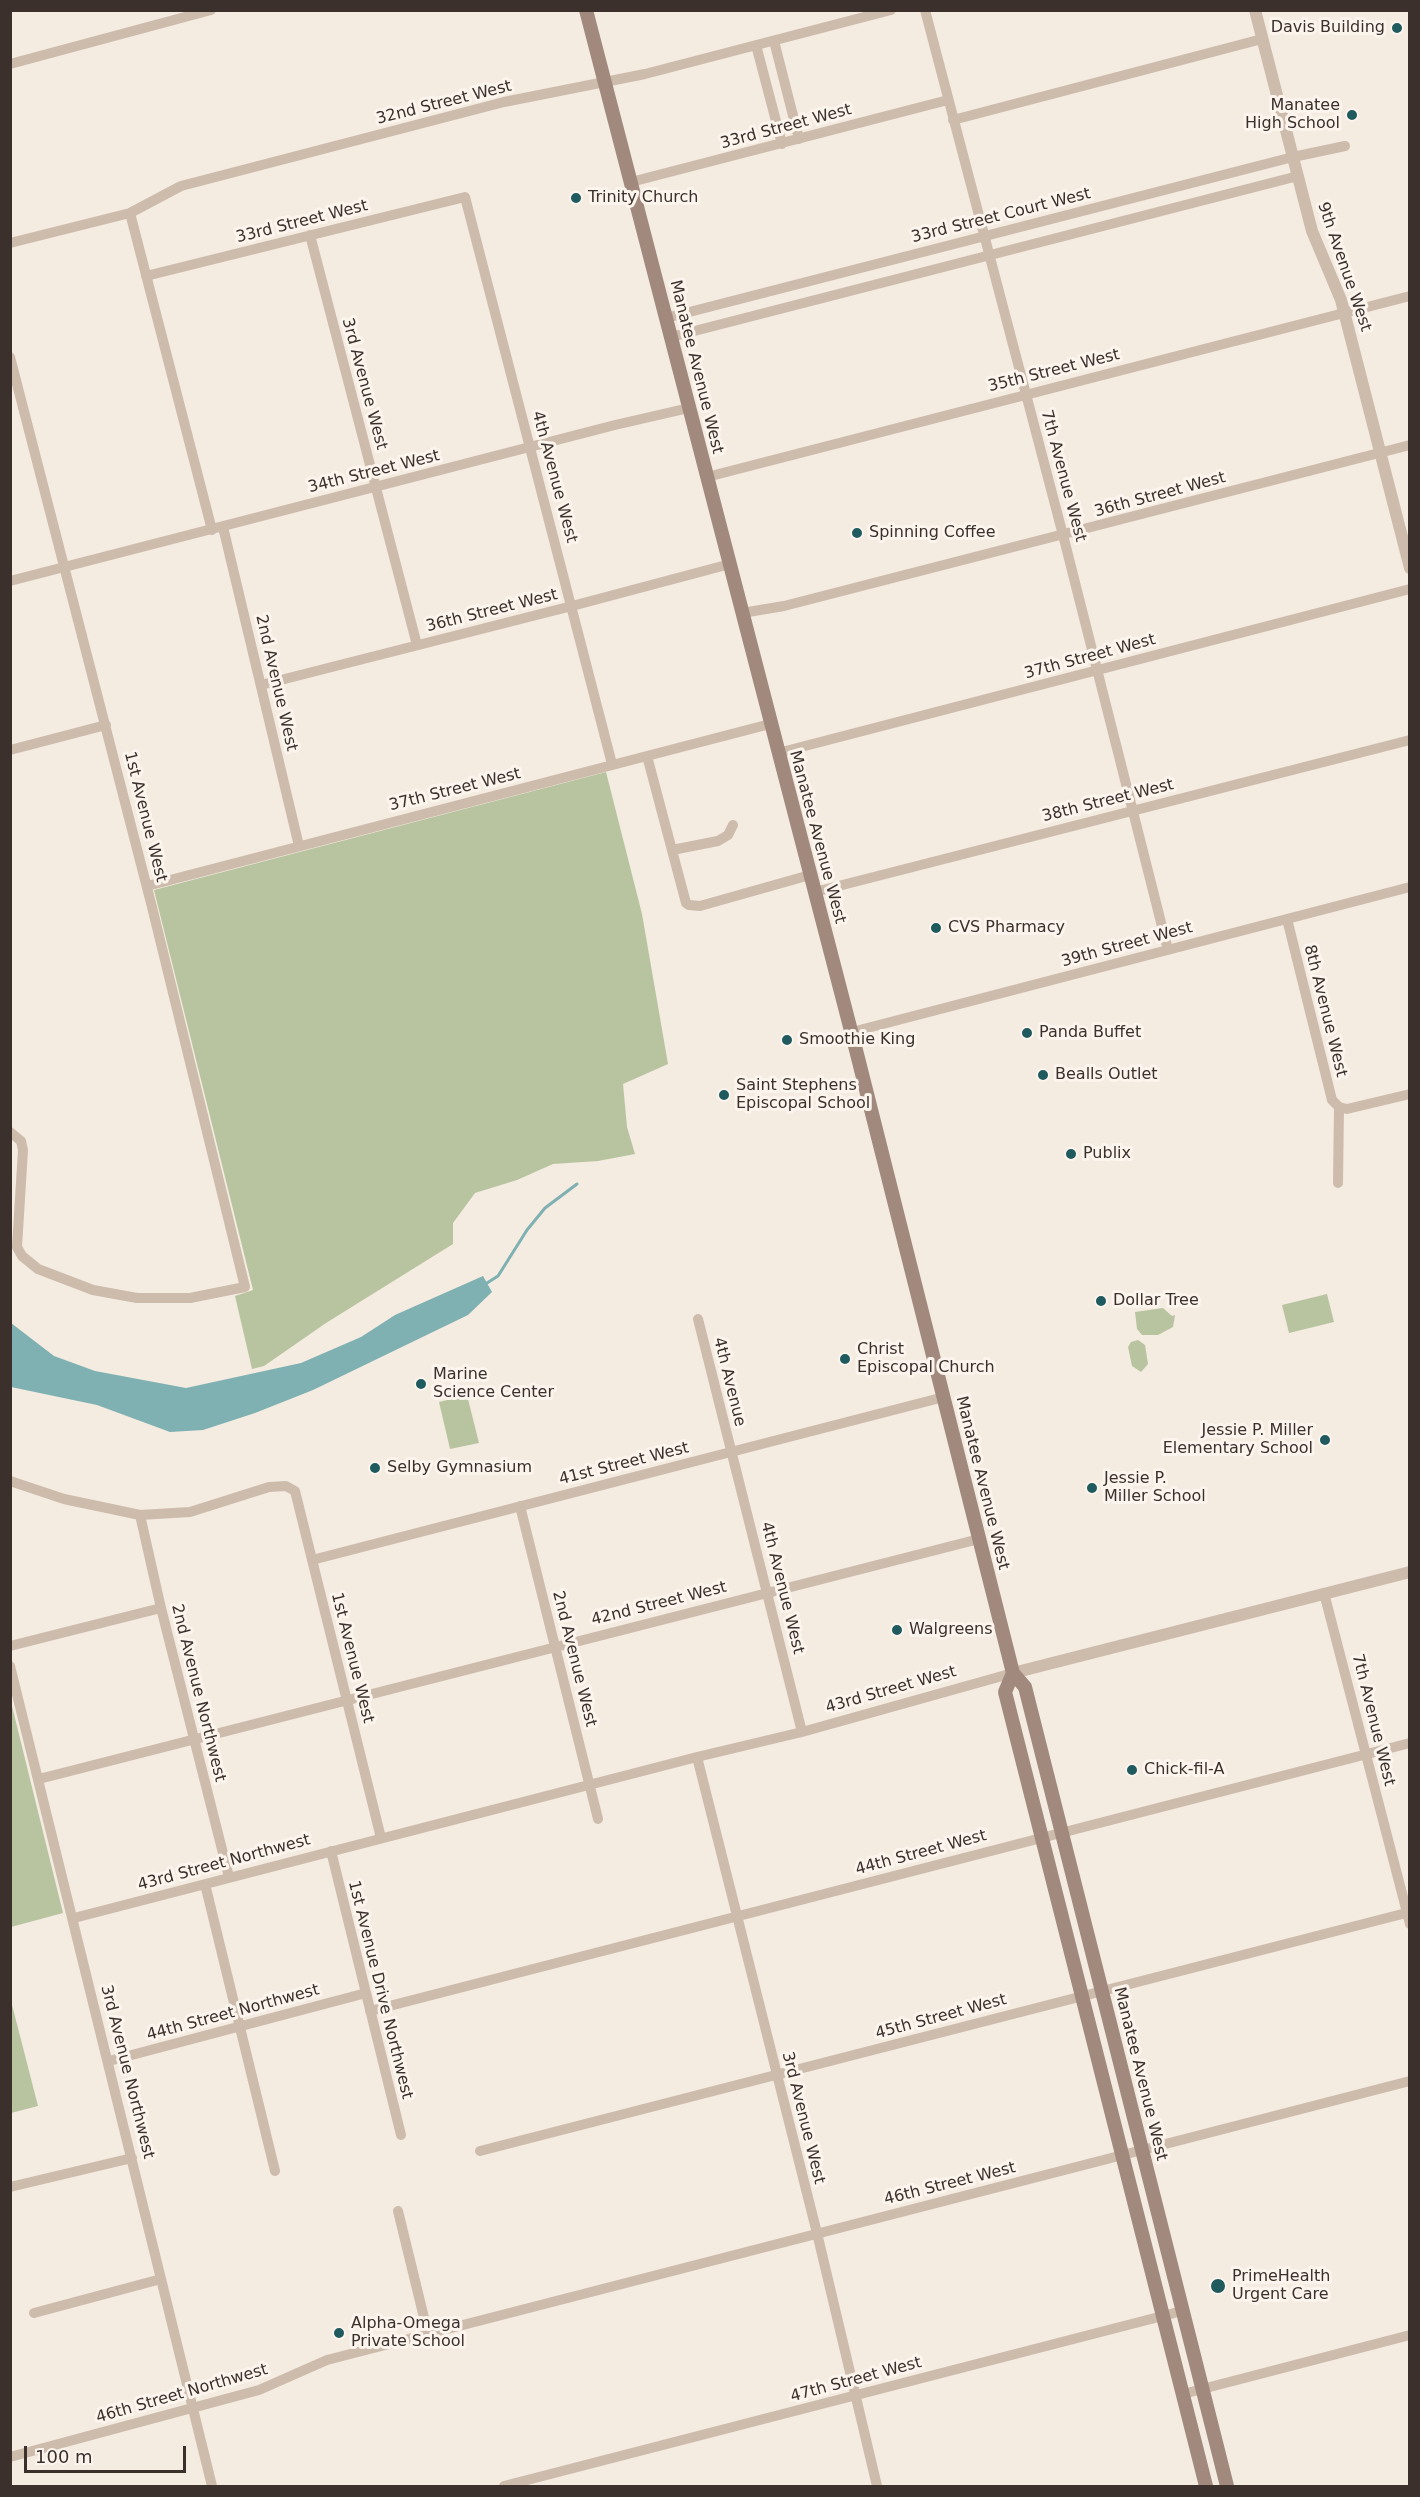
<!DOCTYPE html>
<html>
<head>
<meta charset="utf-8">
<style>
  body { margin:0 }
  #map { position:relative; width:1420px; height:2497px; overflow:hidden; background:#f4ebe1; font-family:"DejaVu Sans",sans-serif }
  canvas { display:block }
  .frame { position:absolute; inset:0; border:12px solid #3b302b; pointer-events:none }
  .scale { position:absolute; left:24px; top:2446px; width:162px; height:27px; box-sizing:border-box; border:3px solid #3b302b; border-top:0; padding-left:8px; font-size:18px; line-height:21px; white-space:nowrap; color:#3b302b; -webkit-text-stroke:4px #fbf5ee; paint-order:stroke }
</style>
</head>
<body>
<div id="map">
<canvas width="1420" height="2497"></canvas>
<div class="frame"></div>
<div class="scale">100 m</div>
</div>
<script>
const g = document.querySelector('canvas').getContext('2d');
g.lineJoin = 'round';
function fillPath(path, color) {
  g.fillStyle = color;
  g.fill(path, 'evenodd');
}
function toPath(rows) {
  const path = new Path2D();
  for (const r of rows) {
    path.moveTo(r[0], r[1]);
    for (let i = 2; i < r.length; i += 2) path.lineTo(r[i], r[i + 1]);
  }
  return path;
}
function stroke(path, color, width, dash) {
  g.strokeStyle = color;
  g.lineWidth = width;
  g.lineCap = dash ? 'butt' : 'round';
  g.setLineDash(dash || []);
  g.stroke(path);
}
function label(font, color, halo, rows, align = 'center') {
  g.font = font + ' "DejaVu Sans",sans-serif';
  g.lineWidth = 6;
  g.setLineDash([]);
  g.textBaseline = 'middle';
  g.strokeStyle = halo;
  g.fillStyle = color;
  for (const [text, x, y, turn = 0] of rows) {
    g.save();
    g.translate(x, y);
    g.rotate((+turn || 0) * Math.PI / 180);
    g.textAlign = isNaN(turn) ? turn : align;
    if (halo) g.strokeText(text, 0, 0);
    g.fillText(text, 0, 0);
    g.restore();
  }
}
const green = toPath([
  [606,772,642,914,668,1064,623,1084,627,1127,635,1154,598,1161,553,1164,517,1180,475,1193,453,1223,453,1244,326,1323,264,1366,252,1369,235,1296,253,1290,154,890],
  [1327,1294,1334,1322,1289,1333,1282,1305],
  [1163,1308,1172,1316,1175,1315,1173,1327,1158,1335,1142,1335,1137,1329,1135,1312],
  [1138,1340,1145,1345,1148,1364,1141,1372,1132,1366,1128,1347,1131,1342],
  [467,1395,479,1443,450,1449,439,1402],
  [11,1702,63,1913,11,1927,10,1927],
  [10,1997,38,2106,11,2113,10,2113]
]);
const water = toPath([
  [483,1276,492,1292,468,1315,313,1390,255,1413,203,1430,170,1432,97,1405,11,1387,11,1323,54,1356,95,1371,186,1388,301,1363,361,1337,395,1315]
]);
const stream = toPath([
  [487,1283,498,1276,527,1230,545,1208,577,1184]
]);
const minor = toPath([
  [925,10,1063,535,1168,950],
  [774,41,799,139],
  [756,45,782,144],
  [10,64,211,10],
  [953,120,1262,39],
  [631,182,948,100],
  [130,213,212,530],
  [310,235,417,645],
  [10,243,130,213,181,186,504,102,645,74,891,10],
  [146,276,465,197,612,764],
  [666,318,1293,157,1345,146],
  [671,337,1298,176],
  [10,357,152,907,245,1287,190,1298,137,1298,93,1290,38,1269,22,1256,17,1247,23,1150,21,1141,10,1132],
  [707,477,1410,296],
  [223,527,299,846],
  [10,581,615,425,689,408],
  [742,613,784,606,1410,445],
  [261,685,572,606,730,564],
  [10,750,106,725],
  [778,753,1410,589],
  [647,756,686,903,689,905,700,906,810,875],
  [672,850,718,841,728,835,733,825],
  [147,886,770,724],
  [815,892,1410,740],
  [1287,919,1332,1100,1339,1107,1347,1109,1410,1094],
  [852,1032,1410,887],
  [1338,1183,1339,1107],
  [698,1319,802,1732],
  [10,1481,64,1499,140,1515,190,1512,269,1487,286,1486,295,1491,381,1838],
  [520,1506,598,1819],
  [140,1515,161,1608,229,1877],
  [312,1560,944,1397],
  [1324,1593,1410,1924],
  [10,1646,161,1608],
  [10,1666,212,2486],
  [697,1757,817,2233,877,2486],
  [39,1779,979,1539],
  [331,1851,401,2135],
  [205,1884,275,2171],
  [74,1918,697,1757,802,1732,1013,1673],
  [370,2011,1410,1743],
  [109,2061,366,1993],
  [480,2151,1410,1912],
  [10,2187,132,2158],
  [398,2211,428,2334],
  [34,2313,161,2279],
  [1183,2394,1410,2335],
  [10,2457,259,2390,327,2360,1410,2081],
  [504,2486,1182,2311]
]);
const tertiary = toPath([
  [1255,10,1312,231,1341,300,1410,568],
  [1013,1673,1410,1572]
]);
const secondary = toPath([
  [586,10,856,1050,1013,1673,1025,1687,1227,2486],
  [1013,1673,1005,1692,1206,2486]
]);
const markers = [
  [1397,28,6,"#1f5a5e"],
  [1352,115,6,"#1f5a5e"],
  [576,198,6,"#1f5a5e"],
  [857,533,6,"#1f5a5e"],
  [936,928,6,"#1f5a5e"],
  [1027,1033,6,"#1f5a5e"],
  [787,1040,6,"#1f5a5e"],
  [1043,1075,6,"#1f5a5e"],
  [724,1095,6,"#1f5a5e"],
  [1071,1154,6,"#1f5a5e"],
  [1101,1301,6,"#1f5a5e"],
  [845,1359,6,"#1f5a5e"],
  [421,1384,6,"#1f5a5e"],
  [1325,1440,6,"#1f5a5e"],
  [375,1468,6,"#1f5a5e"],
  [1092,1488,6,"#1f5a5e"],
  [897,1630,6,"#1f5a5e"],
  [1132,1770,6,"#1f5a5e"],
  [1218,2286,8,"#1f5a5e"],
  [339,2333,6,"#1f5a5e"]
];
const poiNames = [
  ["Davis Building",1385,28,"right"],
  ["Manatee",1340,106,"right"],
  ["High School",1340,124,"right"],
  ["Trinity Church",588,198],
  ["Spinning Coffee",869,533],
  ["CVS Pharmacy",948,928],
  ["Panda Buffet",1039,1033],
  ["Smoothie King",799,1040],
  ["Bealls Outlet",1055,1075],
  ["Saint Stephens",736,1086],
  ["Episcopal School",736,1104],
  ["Publix",1083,1154],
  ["Dollar Tree",1113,1301],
  ["Christ",857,1350],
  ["Episcopal Church",857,1368],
  ["Marine",433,1375],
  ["Science Center",433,1393],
  ["Jessie P. Miller",1313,1431,"right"],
  ["Elementary School",1313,1449,"right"],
  ["Selby Gymnasium",387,1468],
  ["Jessie P.",1104,1479],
  ["Miller School",1104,1497],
  ["Walgreens",909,1630],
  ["Chick-fil-A",1144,1770],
  ["PrimeHealth",1232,2277],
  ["Urgent Care",1232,2295],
  ["Alpha-Omega",351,2324],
  ["Private School",351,2342]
];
const streetNames = [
  ["32nd Street West",444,103,-14],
  ["33rd Street West",786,127,-15],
  ["33rd Street Court West",1001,216,-14],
  ["33rd Street West",302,222,-14],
  ["9th Avenue West",1344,267,71],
  ["Manatee Avenue West",696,367,76],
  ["35th Street West",1054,371,-14],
  ["3rd Avenue West",364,384,75],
  ["34th Street West",374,472,-14],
  ["7th Avenue West",1063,476,75],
  ["4th Avenue West",554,477,75],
  ["36th Street West",1160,495,-15],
  ["36th Street West",492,611,-14],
  ["37th Street West",1090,657,-15],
  ["2nd Avenue West",276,683,77],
  ["37th Street West",455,790,-14],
  ["38th Street West",1108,801,-14],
  ["1st Avenue West",145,817,76],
  ["Manatee Avenue West",817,837,75],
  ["39th Street West",1127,945,-15],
  ["8th Avenue West",1325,1011,76],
  ["4th Avenue",729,1382,76],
  ["41st Street West",624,1464,-14],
  ["Manatee Avenue West",982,1483,76],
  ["4th Avenue West",782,1588,76],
  ["42nd Street West",659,1604,-14],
  ["1st Avenue West",352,1658,76],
  ["2nd Avenue West",574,1659,76],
  ["43rd Street West",891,1690,-16],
  ["2nd Avenue Northwest",198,1693,76],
  ["7th Avenue West",1373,1720,76],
  ["44th Street West",921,1853,-15],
  ["43rd Street Northwest",224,1863,-15],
  ["1st Avenue Drive Northwest",380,1990,76],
  ["44th Street Northwest",233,2013,-15],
  ["45th Street West",941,2017,-15],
  ["3rd Avenue Northwest",127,2072,76],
  ["Manatee Avenue West",1140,2074,76],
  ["3rd Avenue West",803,2118,76],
  ["46th Street West",950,2184,-14],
  ["47th Street West",856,2380,-15],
  ["46th Street Northwest",182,2394,-16]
];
fillPath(green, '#b8c4a0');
fillPath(water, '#7fb0b2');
stroke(stream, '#7fb0b2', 3);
stroke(minor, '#cdbbac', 10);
stroke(tertiary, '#cdbbac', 12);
stroke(secondary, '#a18a7d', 14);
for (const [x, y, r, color] of markers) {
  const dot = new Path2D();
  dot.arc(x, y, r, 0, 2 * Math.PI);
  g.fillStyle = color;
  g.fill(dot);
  stroke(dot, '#fbf5ee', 2);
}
label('16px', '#3b302b', '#fbf5ee', poiNames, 'left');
label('16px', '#3b302b', '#fbf5ee', streetNames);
</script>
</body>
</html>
